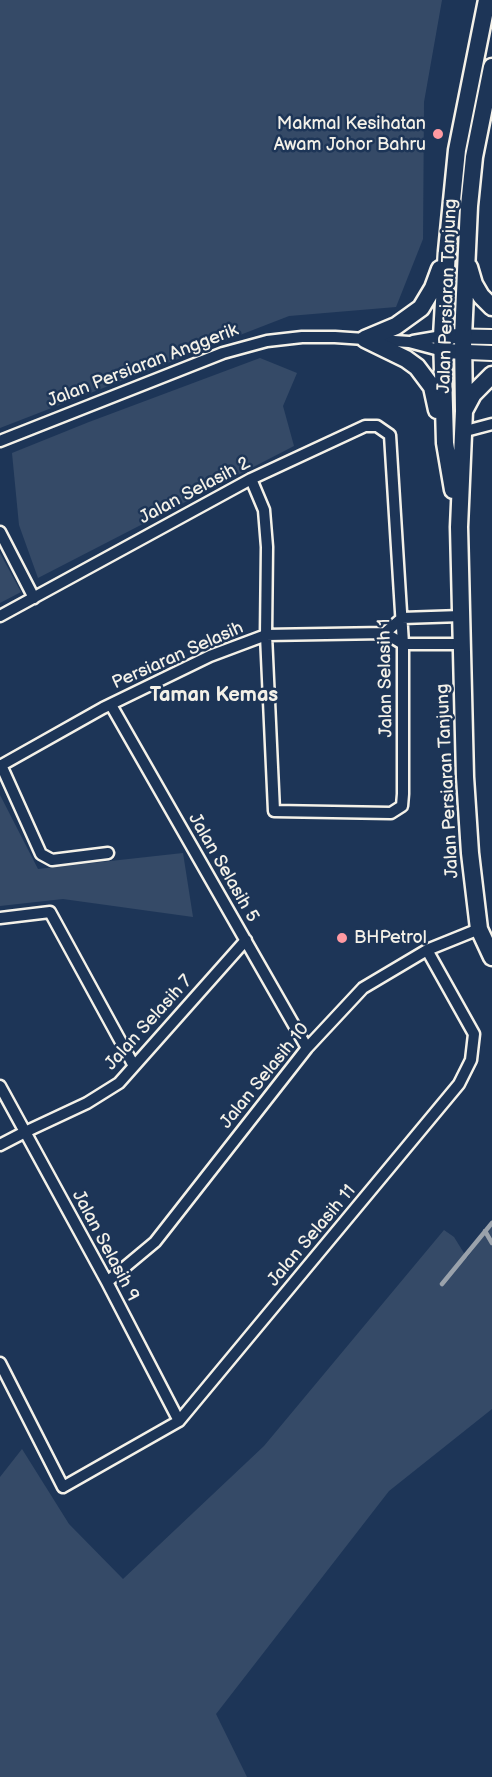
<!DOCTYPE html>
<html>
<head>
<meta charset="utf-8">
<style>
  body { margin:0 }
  canvas { display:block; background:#1d3557 }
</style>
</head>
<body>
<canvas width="492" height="1777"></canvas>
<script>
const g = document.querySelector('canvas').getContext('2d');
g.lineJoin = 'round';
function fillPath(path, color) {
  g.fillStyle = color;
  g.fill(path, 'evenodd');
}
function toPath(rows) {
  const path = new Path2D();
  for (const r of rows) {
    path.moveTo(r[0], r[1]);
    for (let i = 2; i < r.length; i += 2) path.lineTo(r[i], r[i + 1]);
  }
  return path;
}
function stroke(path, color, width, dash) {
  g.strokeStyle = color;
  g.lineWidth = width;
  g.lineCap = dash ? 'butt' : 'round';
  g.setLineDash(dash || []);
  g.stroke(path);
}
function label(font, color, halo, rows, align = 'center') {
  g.font = font + ' "Balsamiq Sans",sans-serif';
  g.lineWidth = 5;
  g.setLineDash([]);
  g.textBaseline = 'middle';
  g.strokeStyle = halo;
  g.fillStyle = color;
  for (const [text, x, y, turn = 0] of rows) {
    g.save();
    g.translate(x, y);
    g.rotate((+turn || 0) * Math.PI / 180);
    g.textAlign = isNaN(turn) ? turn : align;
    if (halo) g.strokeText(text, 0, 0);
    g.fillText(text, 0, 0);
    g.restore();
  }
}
const green = toPath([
  [0,0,442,0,424,102,423,239,396,307,289,316,0,428],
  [260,358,297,373,283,406,294,446,38,578,19,525,12,453,89,422],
  [0,553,21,592,0,603],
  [0,795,38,869,183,853,193,917,63,899,0,906],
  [492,1224,492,1409,389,1491,216,1714,247,1777,0,1777,0,1477,22,1449,69,1524,123,1579,264,1446,444,1230,454,1237,467,1258]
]);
const stream = toPath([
  [485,1231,492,1243],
  [442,1284,492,1223]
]);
const minor = toPath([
  [413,341,442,336],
  [462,432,492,424],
  [0,441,223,353,267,341,302,337,335,337,409,342,443,351],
  [0,532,34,598],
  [0,616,251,479,365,426,377,426,390,435,403,644,403,794,402,806,391,813,274,811,266,635,267,547,264,510,251,479],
  [385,633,402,618,461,616],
  [111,705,307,1048],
  [1,765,41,854,52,860,108,853],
  [0,766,103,708,210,656,266,635,385,633,403,644,461,644],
  [0,918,50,912,134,1066],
  [0,1086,107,1282,179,1421],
  [0,1145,25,1132,87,1103,119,1083,246,940],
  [107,1282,155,1242,307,1048,363,988,427,950,479,929],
  [0,1363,63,1487,179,1421,459,1084,471,1060,474,1034,427,950]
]);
const tertiary = toPath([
  [442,336,492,337],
  [443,351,492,353]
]);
const primary = toPath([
  [492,67,474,157,469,206,463,337,464,411,459,527,465,777,470,853,479,929,492,957],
  [469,267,474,284,481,296,492,307],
  [365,339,406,359,417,367,432,387,437,410],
  [365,339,396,326,421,308,433,288,440,269],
  [465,409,473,394,492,375],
  [453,490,445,443,442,336,447,251,457,150,487,0]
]);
const markers = [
  [438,134,6,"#ff9aa2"],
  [342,938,6,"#ff9aa2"]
];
const poiNames = [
  ["Makmal Kesihatan",426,124],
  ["Awam Johor Bahru",426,145],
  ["BHPetrol",354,938,"left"]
];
const streetNames = [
  ["Jalan Persiaran Tanjung",448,296,-88],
  ["Jalan Persiaran Anggerik",143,366,-21],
  ["Jalan Selasih 2",195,491,-28],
  ["Persiaran Selasih",178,656,-24],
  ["Jalan Selasih 1",386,678,-91],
  ["Jalan Persiaran Tanjung",448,781,-93],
  ["Jalan Selasih 5",223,868,60],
  ["Jalan Selasih 7",149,1023,-48],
  ["Jalan Selasih 10",265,1076,-51],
  ["Jalan Selasih 11",312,1236,-50],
  ["Jalan Selasih 9",105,1246,62]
];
const neighbourhoodNames = [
  ["Taman Kemas",214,696]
];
fillPath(green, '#354a67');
stroke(stream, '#9aa2ab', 4.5);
stroke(minor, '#f4f1e8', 15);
stroke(tertiary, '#f4f1e8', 18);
stroke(primary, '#f4f1e8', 21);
stroke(minor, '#1d3557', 10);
stroke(tertiary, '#1d3557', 14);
stroke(primary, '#1d3557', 16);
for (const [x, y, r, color] of markers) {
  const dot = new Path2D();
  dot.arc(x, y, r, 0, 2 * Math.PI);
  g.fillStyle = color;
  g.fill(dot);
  stroke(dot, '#1d3557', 2);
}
label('18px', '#f4f1e8', '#1d3557', poiNames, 'right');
label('18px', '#f4f1e8', '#1d3557', streetNames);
label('bold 20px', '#f4f1e8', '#1d3557', neighbourhoodNames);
</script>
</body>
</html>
